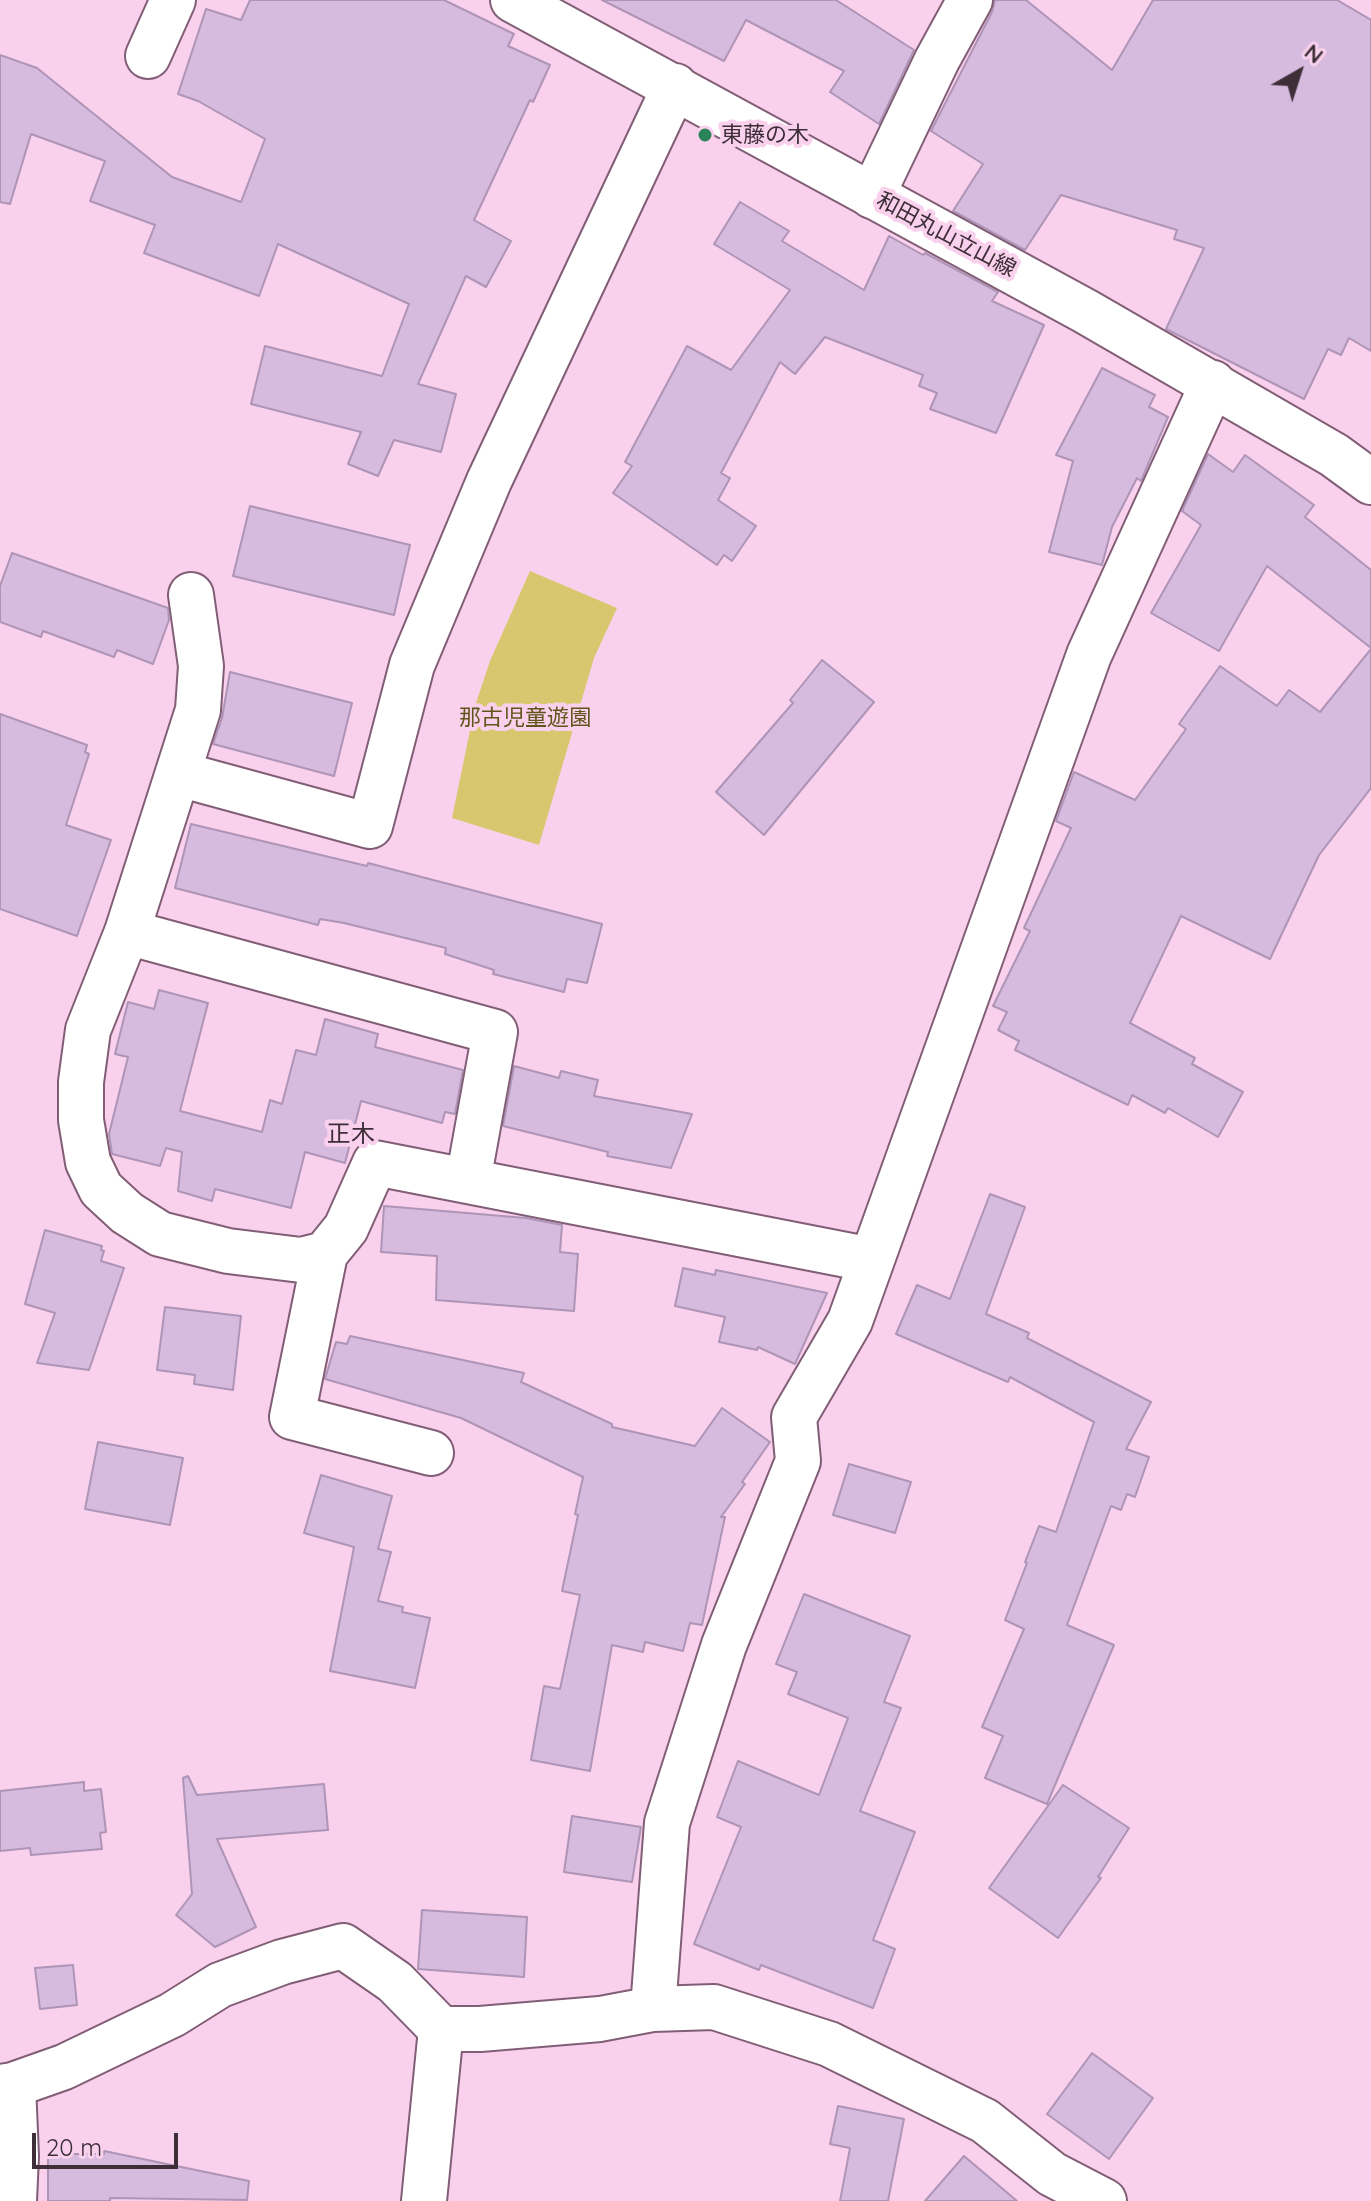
<!DOCTYPE html>
<html>
<head>
<meta charset="utf-8">
<style>
  body { margin:0 }
  #map { position:relative; width:1371px; height:2201px; overflow:hidden; background:#fad1ed; font-family:Quicksand,sans-serif }
  canvas { display:block }
  .north { position:absolute; left:1259px; top:32px; width:80px; height:80px; -webkit-text-stroke:6px #fad1ed; paint-order:stroke; rotate:39deg; font-size:22px; font-weight:700; line-height:32px; text-align:center; color:#3d2e38 }
  .north::after { content:''; display:block; margin:auto; width:28px; height:36px; background:#3d2e38; clip-path:polygon(50% 0,100% 100%,50% 72%,0 100%) }
  .scale { position:absolute; left:32px; top:2133px; width:146px; height:36px; box-sizing:border-box; border:4px solid #3d2e38; border-top:0; padding-left:10px; font-size:24px; line-height:28px; white-space:nowrap; color:#3d2e38; -webkit-text-stroke:6px #fad1ed; paint-order:stroke }
</style>
</head>
<body>
<div id="map">
<canvas width="1371" height="2201"></canvas>
<div class="north">N</div>
<div class="scale">20 m</div>
</div>
<script>
const g = document.querySelector('canvas').getContext('2d');
g.lineJoin = 'round';
function fillPath(path, color) {
  g.fillStyle = color;
  g.fill(path, 'evenodd');
}
function toPath(rows) {
  const path = new Path2D();
  for (const r of rows) {
    path.moveTo(r[0], r[1]);
    for (let i = 2; i < r.length; i += 2) path.lineTo(r[i], r[i + 1]);
  }
  return path;
}
function stroke(path, color, width, dash) {
  g.strokeStyle = color;
  g.lineWidth = width;
  g.lineCap = dash ? 'butt' : 'round';
  g.setLineDash(dash || []);
  g.stroke(path);
}
function label(font, color, halo, rows, align = 'center') {
  g.font = font + ' Quicksand,"Noto Sans JP",sans-serif';
  g.lineWidth = 8;
  g.setLineDash([]);
  g.textBaseline = 'middle';
  g.strokeStyle = halo;
  g.fillStyle = color;
  for (const [text, x, y, turn = 0] of rows) {
    g.save();
    g.translate(x, y);
    g.rotate((+turn || 0) * Math.PI / 180);
    g.textAlign = isNaN(turn) ? turn : align;
    if (halo) g.strokeText(text, 0, 0);
    g.fillText(text, 0, 0);
    g.restore();
  }
}
const green = toPath([
  [530,571,617,608,594,658,539,845,452,818,475,706,490,661]
]);
const building = toPath([
  [250,0,444,0,514,34,508,46,550,65,533,102,530,100,474,220,511,241,486,287,466,276,418,384,456,394,441,452,394,440,378,476,348,464,361,432,251,404,265,346,382,376,409,304,278,244,259,296,144,253,155,225,90,201,105,161,31,134,10,204,0,202,0,55,37,68,172,177,241,202,265,139,198,101,178,94,206,9,241,20,250,0],
  [602,0,836,0,914,50,879,124,830,92,844,71,746,20,724,61,602,0],
  [995,0,1026,0,1112,70,1153,0,1337,0,1371,20,1371,351,1349,338,1341,355,1328,349,1304,399,1166,329,1204,248,1174,239,1177,230,1061,195,1025,250,953,211,983,164,931,131,992,12,995,0],
  [740,202,789,231,782,241,864,290,889,236,923,255,925,253,998,292,992,301,1044,325,996,433,930,409,937,393,919,386,923,375,825,337,795,374,780,362,721,473,730,478,718,500,756,526,732,561,724,555,717,565,613,493,632,466,625,462,687,346,731,370,790,290,714,244,740,202],
  [1102,368,1155,395,1149,407,1168,417,1141,481,1137,478,1112,527,1102,565,1049,552,1073,461,1056,455,1102,368],
  [1208,454,1233,472,1245,455,1314,505,1305,517,1371,570,1371,648,1267,566,1219,651,1151,613,1201,525,1182,511,1208,454],
  [250,506,410,545,394,615,233,576,250,506],
  [12,553,168,608,169,620,153,664,117,650,114,657,43,631,41,637,0,622,0,586,12,553],
  [1371,649,1371,788,1319,855,1270,959,1181,916,1130,1023,1195,1058,1192,1064,1243,1092,1218,1137,1168,1108,1165,1113,1132,1095,1128,1105,1015,1050,1019,1041,998,1030,1007,1012,993,1006,1030,931,1024,928,1071,828,1056,821,1074,772,1135,800,1186,729,1179,724,1220,666,1277,706,1289,690,1320,712,1371,649],
  [822,660,874,702,764,835,716,792,793,703,790,700,822,660],
  [230,672,352,703,334,776,213,744,222,718,230,672],
  [0,714,87,745,85,752,89,754,66,825,111,840,77,936,0,909,0,714],
  [191,824,367,866,368,863,602,924,587,983,567,979,564,992,493,974,494,970,445,954,446,948,344,923,320,919,318,925,175,888,191,824],
  [159,990,208,1003,180,1111,262,1132,270,1100,282,1104,296,1050,316,1055,325,1019,378,1034,375,1047,463,1070,455,1114,445,1112,442,1123,361,1101,345,1163,305,1152,291,1208,215,1189,212,1201,178,1191,182,1152,166,1148,160,1166,112,1154,109,1134,128,1057,115,1054,128,1002,154,1009,159,990],
  [514,1066,559,1078,561,1071,598,1080,594,1096,692,1114,671,1168,607,1156,608,1152,503,1126,514,1066],
  [990,1194,1025,1207,986,1314,1029,1333,1027,1338,1151,1402,1126,1449,1149,1457,1135,1497,1127,1494,1121,1510,1111,1506,1067,1625,1114,1645,1047,1804,985,1778,1003,1736,982,1727,1024,1629,1005,1620,1027,1563,1025,1562,1039,1526,1056,1532,1094,1422,1010,1377,1008,1382,896,1334,917,1285,950,1299,990,1194],
  [384,1206,526,1218,562,1225,560,1252,578,1254,574,1311,436,1300,437,1256,381,1252,384,1206],
  [45,1230,102,1246,101,1250,104,1251,101,1261,124,1268,89,1370,37,1363,55,1313,25,1304,45,1230],
  [683,1268,715,1275,716,1270,827,1293,795,1364,758,1347,757,1350,719,1342,725,1317,675,1306,683,1268],
  [165,1307,241,1316,233,1390,194,1384,195,1375,157,1370,165,1307],
  [350,1336,524,1373,521,1382,612,1424,612,1427,695,1446,722,1408,770,1442,742,1482,745,1484,721,1517,725,1517,702,1625,690,1623,683,1651,645,1642,643,1652,612,1645,590,1771,531,1760,544,1686,560,1689,580,1595,562,1591,578,1515,575,1514,583,1477,461,1418,325,1379,336,1342,347,1344,350,1336],
  [98,1442,183,1458,170,1525,85,1509,98,1442],
  [849,1464,911,1482,895,1533,833,1515,849,1464],
  [321,1475,392,1496,378,1549,391,1552,378,1601,403,1607,402,1612,430,1618,415,1688,330,1671,354,1547,304,1533,321,1475],
  [804,1594,910,1636,884,1702,901,1708,860,1811,915,1832,873,1940,895,1949,873,2008,761,1965,759,1970,694,1944,741,1827,717,1817,738,1761,819,1795,848,1718,788,1694,797,1672,776,1664,804,1594],
  [188,1776,197,1795,324,1784,328,1830,217,1839,256,1927,215,1947,176,1915,192,1894,183,1778,188,1776],
  [84,1782,84,1791,101,1789,106,1832,100,1833,102,1849,31,1855,30,1848,0,1851,0,1791,84,1782],
  [1063,1785,1129,1828,1098,1877,1101,1878,1058,1938,989,1888,1063,1785],
  [572,1816,641,1827,632,1882,564,1872,572,1816],
  [422,1910,527,1917,524,1977,418,1969,422,1910],
  [73,1965,77,2005,40,2009,35,1968,73,1965],
  [1092,2053,1153,2098,1109,2159,1047,2114,1092,2053],
  [838,2106,904,2119,888,2201,840,2201,850,2148,830,2144,838,2106],
  [104,2151,249,2181,247,2200,110,2198,110,2201,48,2201,48,2154,104,2154,104,2151],
  [964,2156,1017,2201,925,2201,964,2156]
]);
const minor = toPath([
  [148,56,173,0],
  [872,196,937,60,970,0],
  [191,595,201,666,198,710,127,932,88,1030,81,1082,81,1120,88,1162,101,1189,127,1213,160,1234,228,1251,301,1260,325,1254,346,1228,375,1163,872,1260],
  [179,774,370,826,412,665,489,481,675,86],
  [127,932,495,1032,468,1181],
  [325,1254,292,1417,431,1453],
  [653,2009,667,1823,724,1645,798,1461,794,1417,850,1321,1089,655,1213,383],
  [13,2085,16,2156,14,2201],
  [0,2087,13,2085,64,2067,172,2015,220,1985,282,1962,343,1946,395,1982,441,2029,480,2029,600,2019,653,2009,714,2007,829,2044,985,2121,1052,2174,1104,2201],
  [424,2201,441,2029]
]);
const major = toPath([
  [513,0,1085,311,1334,455,1371,482]
]);
const markers = [
  [705,135,8,"#2b8459"]
];
const poiNames = [
  ["東藤の木",721,135]
];
const streetNames = [
  ["和田丸山立山線",946,235,28]
];
const parkNames = [
  ["那古児童遊園",525,718]
];
const neighbourhoodNames = [
  ["正木",351,1135]
];
fillPath(green, '#d8c76f');
fillPath(building, '#d7bbdf');
stroke(building, '#ae94b6', 2);
stroke(minor, '#815e76', 48);
stroke(major, '#815e76', 48);
stroke(minor, '#fff', 44);
stroke(major, '#fff', 44);
for (const [x, y, r, color] of markers) {
  const dot = new Path2D();
  dot.arc(x, y, r, 0, 2 * Math.PI);
  g.fillStyle = color;
  g.fill(dot);
  stroke(dot, '#fad1ed', 3);
}
label('22px', '#3d2e38', '#fad1ed', poiNames, 'left');
label('22px', '#3d2e38', '#fad1ed', streetNames);
label('22px', '#60551a', '#fad1ed', parkNames);
label('24px', '#3d2e38', '#fad1ed', neighbourhoodNames);
</script>
</body>
</html>
